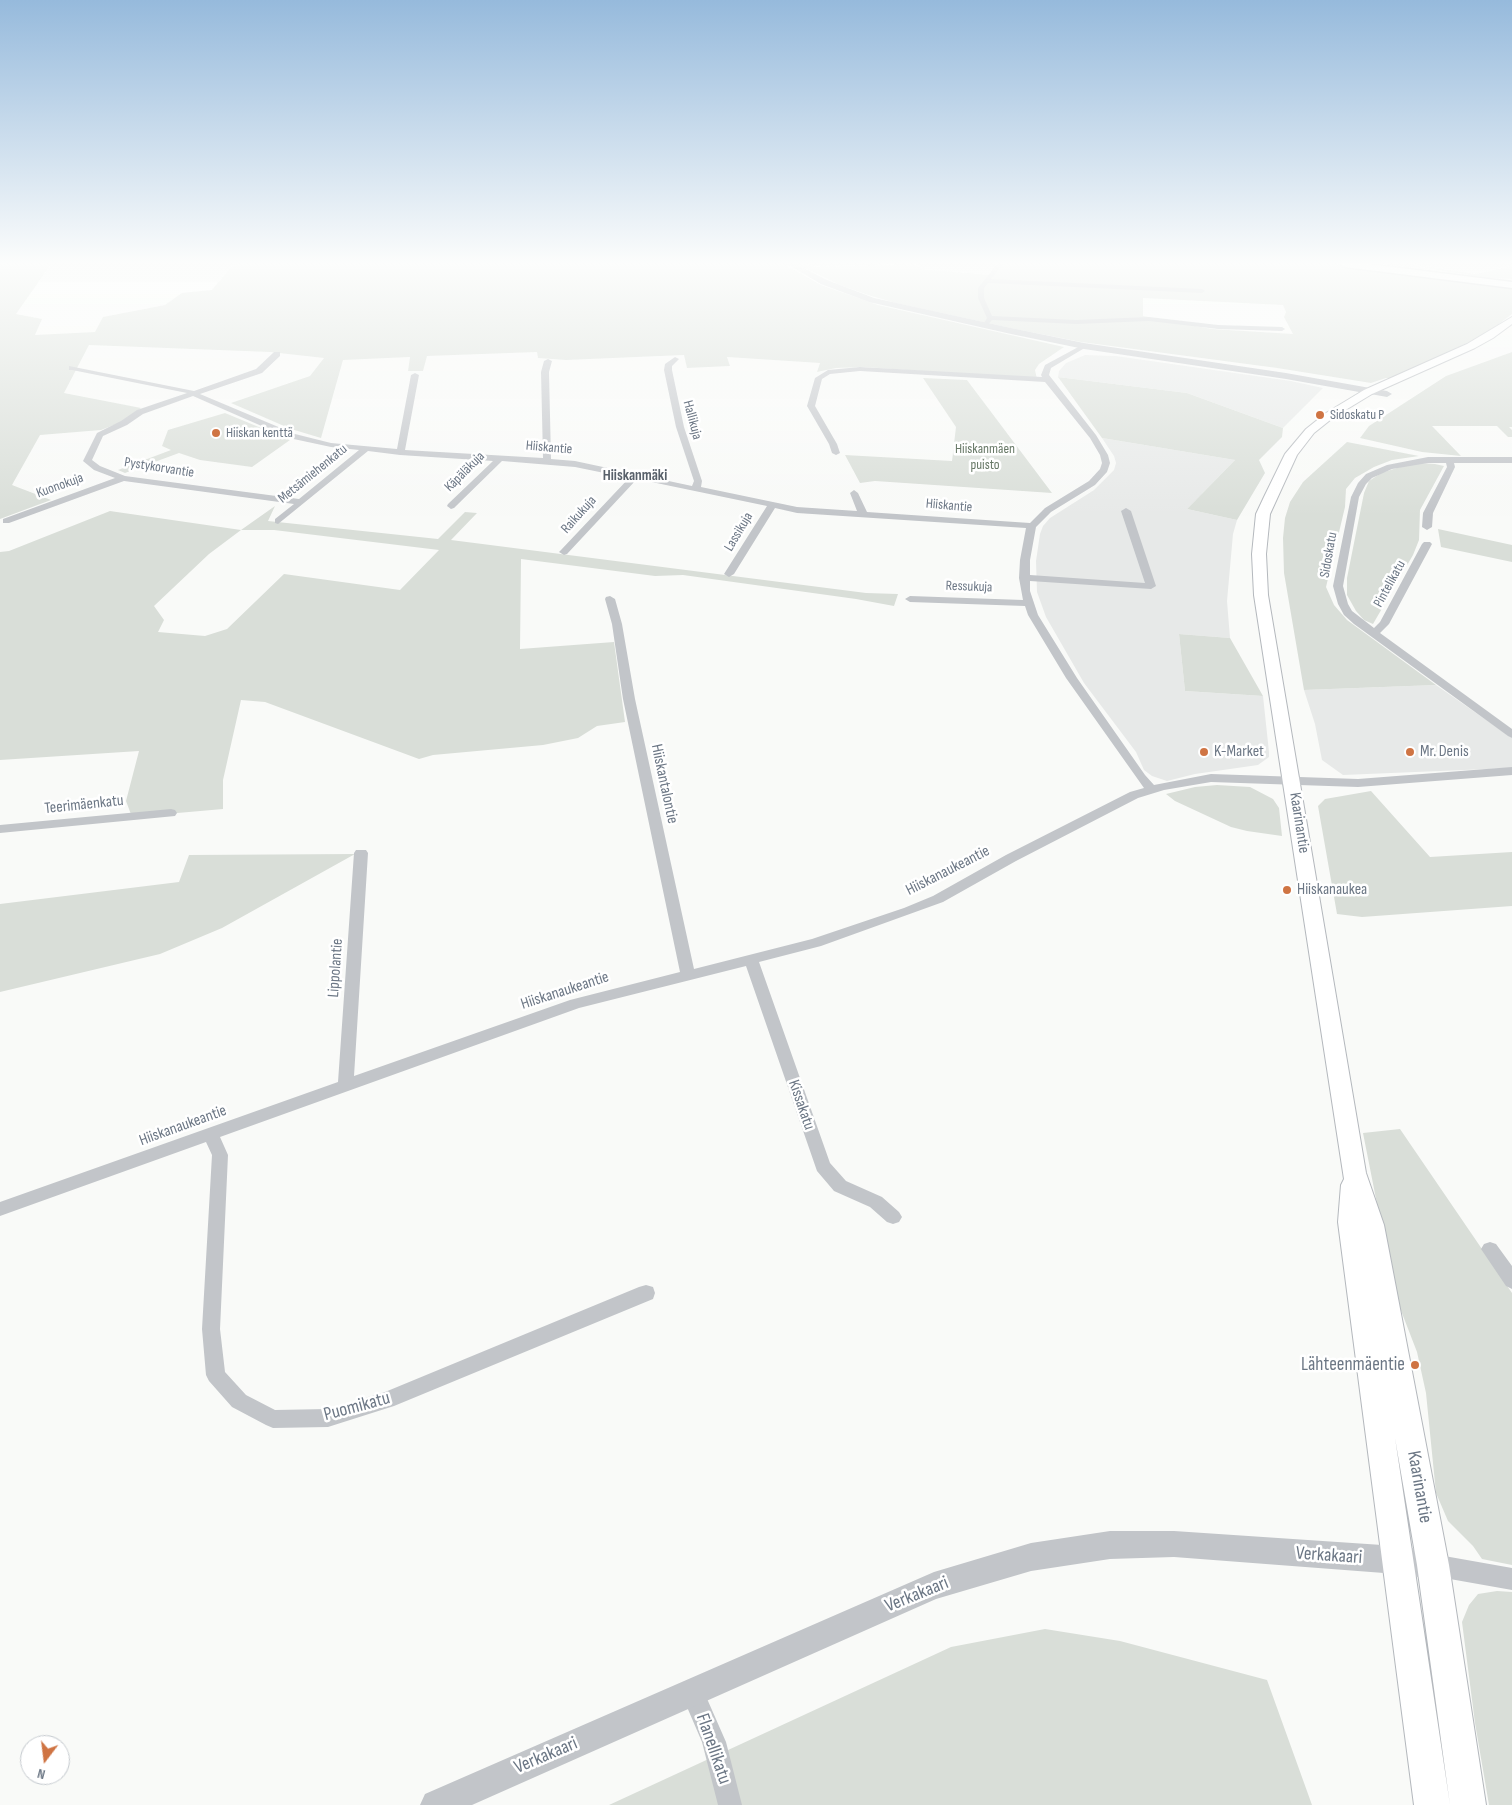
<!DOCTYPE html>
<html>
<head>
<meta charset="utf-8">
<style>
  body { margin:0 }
  #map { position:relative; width:1512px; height:1805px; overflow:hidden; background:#f9faf8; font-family:"Sofia Sans Condensed",sans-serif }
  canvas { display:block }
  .north { position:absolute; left:20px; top:1735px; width:50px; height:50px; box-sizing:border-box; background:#fff; border:1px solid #c4c9ce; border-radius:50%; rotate:195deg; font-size:14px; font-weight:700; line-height:20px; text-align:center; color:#6c7785 }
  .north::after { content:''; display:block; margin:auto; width:18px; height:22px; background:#cf7443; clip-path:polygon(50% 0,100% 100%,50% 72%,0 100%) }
</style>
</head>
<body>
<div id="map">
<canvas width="1512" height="1805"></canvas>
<div class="north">N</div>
</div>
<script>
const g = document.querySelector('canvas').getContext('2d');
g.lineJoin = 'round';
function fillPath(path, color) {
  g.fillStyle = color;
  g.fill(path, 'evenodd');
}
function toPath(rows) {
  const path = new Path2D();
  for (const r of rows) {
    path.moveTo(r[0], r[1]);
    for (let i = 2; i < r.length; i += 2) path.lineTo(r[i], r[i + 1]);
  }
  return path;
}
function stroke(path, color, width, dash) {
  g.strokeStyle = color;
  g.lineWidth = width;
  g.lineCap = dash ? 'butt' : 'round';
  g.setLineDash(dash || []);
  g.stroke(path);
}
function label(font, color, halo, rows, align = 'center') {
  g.font = font + ' "Sofia Sans Condensed",sans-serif';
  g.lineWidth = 5;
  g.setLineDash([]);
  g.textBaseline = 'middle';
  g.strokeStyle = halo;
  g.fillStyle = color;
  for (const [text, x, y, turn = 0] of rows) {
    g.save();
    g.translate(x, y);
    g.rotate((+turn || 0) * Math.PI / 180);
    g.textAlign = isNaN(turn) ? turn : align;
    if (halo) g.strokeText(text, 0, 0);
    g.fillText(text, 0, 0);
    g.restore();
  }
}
const built = toPath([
  [1085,355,1116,356,1291,381,1323,388,1283,428,1187,393,1058,377,1059,371,1066,363],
  [1102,438,1235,460,1187,509,1237,520,1233,534,1227,601,1230,638,1179,634,1185,691,1263,696,1269,752,1269,757,1258,765,1195,774,1167,781,1152,776,1144,770,1136,752,1084,683,1046,617,1037,592,1036,561,1040,534,1043,526,1050,518,1094,490,1114,470,1116,463,1114,456],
  [1436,685,1512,738,1512,768,1343,775,1322,760,1315,724,1304,690]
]);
const green = toPath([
  [0,264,51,264,16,314,42,319,35,335,95,332,103,317,165,305,182,293,212,290,231,267,237,264,784,264,821,285,878,305,1064,347,1039,364,1035,370,1037,379,864,367,836,368,817,372,820,363,727,357,730,366,687,368,684,355,566,360,538,358,537,352,427,356,423,371,408,371,410,357,343,360,321,438,291,429,231,403,310,376,324,358,270,352,89,345,64,393,141,408,124,421,101,430,40,435,12,485,51,500,0,519],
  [797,264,808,264,812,267,906,264,915,264,921,269,990,275,1000,264,1334,264,1512,287,1512,314,1486,334,1392,379,1386,378,1371,383,1277,368,1081,342,1015,329,896,303,868,295,840,285],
  [1143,298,1283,305,1286,312,1284,317,1293,334,1212,329,1143,316],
  [1413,264,1475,274,1512,266,1512,279,1488,278,1431,269],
  [1512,352,1512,427,1509,427,1512,430,1512,437,1508,437,1497,426,1432,426,1461,456,1422,452,1360,438,1369,426,1446,376],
  [1058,377,1187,393,1283,428,1282,437,1259,460,1265,473,1237,520,1187,509,1235,460,1102,438],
  [923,378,967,380,1052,493,875,481,860,483,845,455,952,461,956,427],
  [225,413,290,440,252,467,200,460,179,453,125,473,118,470,171,450,162,446,168,430],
  [1347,442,1419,456,1392,460,1374,467,1355,478,1346,489,1345,507,1326,587,1334,605,1347,620,1436,685,1304,690,1284,573,1283,538,1285,518,1290,502,1303,482],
  [1421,463,1435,464,1444,466,1420,510,1419,540,1413,555,1373,624,1364,620,1356,611,1347,595,1347,578,1364,493,1369,481,1381,473,1400,467],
  [275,506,268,521,438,539,465,512,477,513,451,540,866,593,898,594,894,606,856,599,683,575,655,576,521,559,520,649,614,642,625,722,597,726,578,738,543,745,433,755,419,759,265,702,241,700,223,780,223,809,132,817,126,801,139,751,0,760,0,552,9,551,110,511,241,530],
  [241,530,274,530,439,550,400,590,284,574,227,629,205,636,158,632,164,620,154,606,209,554],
  [1438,529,1512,545,1512,562,1441,547],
  [1179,634,1230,638,1263,696,1185,691],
  [1217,785,1250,787,1273,799,1279,808,1282,836,1247,831,1231,827,1175,801,1166,794,1195,787],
  [1371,791,1430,857,1512,852,1512,906,1362,917,1337,914,1318,806,1325,799],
  [355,854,222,928,160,954,0,992,0,904,179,882,189,855],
  [1400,1129,1512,1293,1512,1565,1482,1559,1473,1546,1448,1521,1436,1493,1426,1393,1417,1352,1395,1295,1363,1133],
  [1497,1591,1512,1592,1512,1805,1489,1805,1475,1723,1462,1622,1469,1605,1478,1594],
  [1045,1629,1120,1641,1267,1680,1312,1805,609,1805,951,1647]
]);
const minor = toPath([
  [997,264,1003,264,991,279,1202,289,1205,291,1202,293,988,283,984,288,984,298,992,316,1076,320,1149,317,1218,325,1282,327,1285,329,1282,331,1218,329,1149,321,1076,324,992,320,986,327,983,325,987,318,978,298,978,288,997,264],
  [1082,345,1088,346,1051,368,1049,375,1096,435,1108,455,1110,463,1107,472,1095,485,1051,512,1036,527,1030,560,1030,575,1145,583,1121,511,1126,508,1131,511,1156,586,1151,589,1030,581,1030,591,1038,615,1077,678,1145,775,1154,785,1211,774,1358,779,1512,767,1512,775,1358,787,1211,782,1164,790,1138,798,1016,861,943,902,821,946,759,962,830,1163,846,1181,882,1197,899,1212,902,1217,899,1222,893,1224,887,1222,870,1207,834,1191,817,1171,746,966,579,1008,220,1137,228,1155,220,1329,225,1372,246,1395,275,1410,328,1409,385,1392,639,1287,646,1285,653,1287,655,1293,653,1299,394,1406,328,1427,273,1428,266,1425,232,1407,209,1381,206,1375,202,1329,212,1155,206,1142,0,1216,0,1202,338,1082,354,853,356,850,366,850,368,853,354,1076,570,1000,680,972,623,699,612,624,605,599,606,597,610,596,615,599,622,624,635,699,694,969,812,939,904,908,933,896,1006,855,1130,792,1144,788,1066,678,1028,615,1025,606,910,602,905,599,910,596,1023,600,1019,578,1020,560,1026,528,797,513,775,508,734,574,729,577,724,574,767,506,637,479,567,554,564,555,559,552,561,550,629,478,575,467,502,461,454,508,451,509,447,506,448,504,493,461,400,455,368,451,278,524,275,523,275,519,294,504,124,481,9,523,3,523,3,519,115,478,94,470,83,461,97,433,121,421,137,410,187,393,72,370,69,370,69,366,194,391,256,369,274,352,280,352,280,356,262,373,200,394,295,434,331,443,397,449,411,375,415,373,419,375,405,450,543,458,541,372,544,361,548,359,552,361,549,372,551,459,575,461,692,486,694,481,676,427,664,370,665,364,675,357,679,359,672,366,672,370,684,427,702,481,701,487,797,507,857,511,850,493,854,490,858,493,867,512,1030,523,1045,508,1089,481,1100,469,1102,463,1100,455,1090,438,1045,382,860,371,830,374,822,379,815,406,837,444,840,453,836,455,832,453,829,444,807,406,815,378,828,370,860,367,1042,377,1041,375,1045,365,1082,345],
  [193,396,289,438,331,447,359,450,299,499,125,476,100,466,92,460,103,436,127,425,143,414,193,396],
  [1428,457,1512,457,1512,463,1454,463,1455,467,1433,513,1432,527,1427,530,1422,527,1423,513,1447,467,1446,463,1428,463,1392,469,1372,478,1366,484,1359,497,1343,586,1348,604,1352,611,1374,628,1380,622,1422,544,1424,542,1430,542,1432,544,1389,624,1380,633,1512,729,1512,738,1508,736,1354,624,1344,615,1338,604,1333,586,1351,497,1358,483,1366,474,1387,465,1428,457],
  [171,809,175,810,177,813,175,816,0,833,0,825,171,809],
  [1490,1242,1496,1244,1512,1266,1512,1289,1506,1286,1481,1249,1484,1244,1490,1242],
  [1433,1554,1512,1568,1512,1590,1433,1576,1425,1573,1422,1565,1425,1557,1433,1554],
  [693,1681,701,1685,726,1742,742,1805,718,1805,702,1742,681,1693,685,1685,693,1681]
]);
const tertiary = toPath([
  [787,264,796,264,827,280,874,298,1011,328,1084,343,1286,373,1387,391,1392,394,1387,397,1286,379,1084,349,1011,334,869,302,821,284,787,264],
  [1110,1531,1174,1531,1397,1546,1433,1551,1443,1555,1447,1565,1443,1575,1433,1579,1397,1574,1174,1557,1110,1559,1031,1571,936,1599,472,1805,420,1805,425,1794,934,1572,1031,1543,1110,1531]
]);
const secondary = toPath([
  [1512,317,1512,324,1493,338,1475,348,1372,394,1334,417,1314,433,1297,455,1270,514,1266,554,1268,595,1366,1173,1384,1225,1449,1565,1486,1805,1450,1805,1417,1565,1395,1438,1450,1805,1414,1805,1338,1222,1341,1185,1344,1179,1254,595,1252,554,1256,514,1264,497,1285,454,1306,429,1326,413,1364,390,1467,344,1512,317]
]);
const motorway = toPath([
  [1340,264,1368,264,1512,282,1512,288,1345,267,1340,264]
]);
const markers = [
  [1320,415,5,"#cf7443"],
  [216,433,5,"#cf7443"],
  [1204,752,5,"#cf7443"],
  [1410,752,5,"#cf7443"],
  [1287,890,5,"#cf7443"],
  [1415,1365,5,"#cf7443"]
];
const farPoinames = [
  ["Sidoskatu P",1330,415],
  ["Hiiskan kenttä",226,433]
];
const farStreetnames = [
  ["Hallikuja",692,420,75],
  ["Hiiskantie",549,448,5],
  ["Pystykorvantie",159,468,9],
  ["Käpäläkuja",465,472,-45],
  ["Metsämiehenkatu",313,474,-39],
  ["Kuonokuja",60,486,-20],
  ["Hiiskantie",949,506,5],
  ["Raikukuja",579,515,-48],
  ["Lassikuja",739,532,-59],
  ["Sidoskatu",1329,555,-80],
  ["Pintelikatu",1390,584,-61],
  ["Ressukuja",969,587,2]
];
const farParknames = [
  ["Hiiskanmäen",985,449],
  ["puisto",985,465]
];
const farNeighbourhoodnames = [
  ["Hiiskanmäki",635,476]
];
const poiNames = [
  ["K-Market",1214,752],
  ["Mr. Denis",1420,752],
  ["Hiiskanaukea",1297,890]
];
const streetNames = [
  ["Hiiskantalontie",664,784,78],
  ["Teerimäenkatu",84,805,-6],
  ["Kaarinantie",1299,823,81],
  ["Hiiskanaukeantie",948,871,-27],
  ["Lippolantie",336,968,-86],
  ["Hiiskanaukeantie",565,991,-18],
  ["Kissakatu",801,1105,71],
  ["Hiiskanaukeantie",183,1126,-20]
];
const nearPoinames = [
  ["Lähteenmäentie",1405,1365]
];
const nearStreetnames = [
  ["Puomikatu",357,1407,-15],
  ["Kaarinantie",1419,1487,80],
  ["Verkakaari",1329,1556,4],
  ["Verkakaari",917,1595,-22],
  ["Flanellikatu",713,1749,71],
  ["Verkakaari",546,1756,-23]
];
fillPath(built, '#e7e9e8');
fillPath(green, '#d9ded8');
stroke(secondary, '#b4b8bd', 2);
stroke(motorway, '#b5b8bc', 3);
fillPath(minor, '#c2c5c9');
fillPath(tertiary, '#c2c5c9');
fillPath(secondary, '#fff');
fillPath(motorway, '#fff');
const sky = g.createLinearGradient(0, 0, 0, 516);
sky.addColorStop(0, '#96badc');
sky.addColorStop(0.51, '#fcfdfc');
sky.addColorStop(1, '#fcfdfc00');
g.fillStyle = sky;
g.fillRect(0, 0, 1512, 516);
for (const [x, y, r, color] of markers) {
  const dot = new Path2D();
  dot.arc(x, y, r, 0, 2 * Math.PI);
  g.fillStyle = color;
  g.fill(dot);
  stroke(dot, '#fff', 2);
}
label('14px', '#6c7785', '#fff', farPoinames, 'left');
label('14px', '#6c7785', '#fff', farStreetnames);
label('14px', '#677866', '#fff', farParknames);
label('bold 15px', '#59616b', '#fff', farNeighbourhoodnames);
label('16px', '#6c7785', '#fff', poiNames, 'left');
label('16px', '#6c7785', '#fff', streetNames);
label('19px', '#6c7785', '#fff', nearPoinames, 'right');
label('19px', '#6c7785', '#fff', nearStreetnames);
</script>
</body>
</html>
